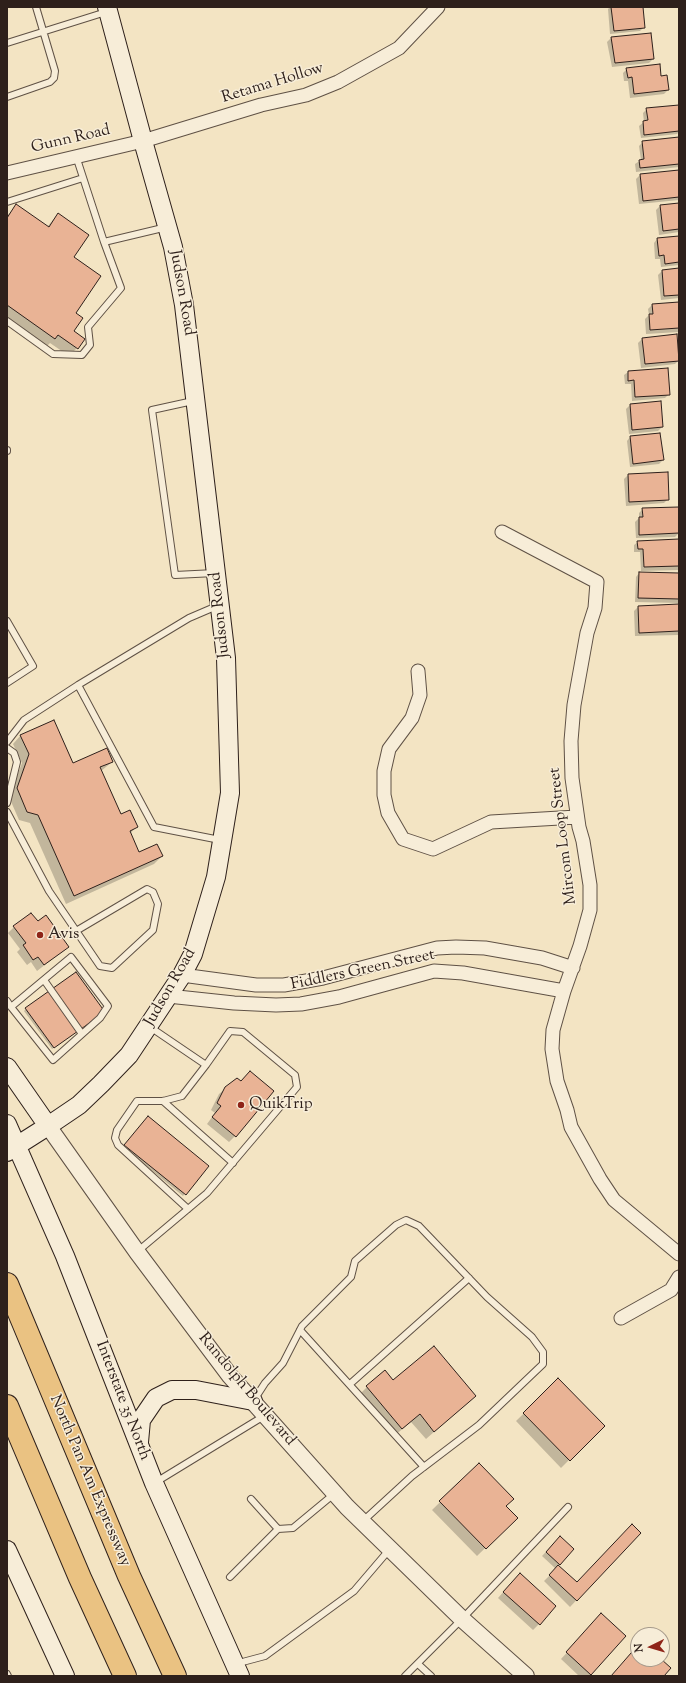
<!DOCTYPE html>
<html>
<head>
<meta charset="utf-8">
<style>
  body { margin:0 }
  #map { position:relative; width:686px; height:1683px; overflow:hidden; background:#f3e4c3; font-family:"Sorts Mill Goudy",serif }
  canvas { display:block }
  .frame { position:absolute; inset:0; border:8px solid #2e201b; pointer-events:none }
  .north { position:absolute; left:630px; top:1627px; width:40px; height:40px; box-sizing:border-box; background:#f7edd8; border:1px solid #a79b8c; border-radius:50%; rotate:265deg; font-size:11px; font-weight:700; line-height:16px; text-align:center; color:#2e201b }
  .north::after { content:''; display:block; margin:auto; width:14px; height:18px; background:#8f2418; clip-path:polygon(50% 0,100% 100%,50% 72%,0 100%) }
</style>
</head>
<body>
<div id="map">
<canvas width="686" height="1683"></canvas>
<div class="frame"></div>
<div class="north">N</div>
</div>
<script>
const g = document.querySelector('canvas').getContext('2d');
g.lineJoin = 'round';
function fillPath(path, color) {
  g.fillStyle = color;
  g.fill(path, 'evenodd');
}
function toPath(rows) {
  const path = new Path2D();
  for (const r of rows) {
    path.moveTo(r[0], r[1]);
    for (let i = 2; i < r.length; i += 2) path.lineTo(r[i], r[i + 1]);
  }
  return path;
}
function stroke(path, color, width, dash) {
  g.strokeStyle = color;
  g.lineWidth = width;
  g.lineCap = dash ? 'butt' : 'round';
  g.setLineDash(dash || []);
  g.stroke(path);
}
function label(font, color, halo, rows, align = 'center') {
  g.font = font + ' "Sorts Mill Goudy",serif';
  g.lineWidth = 3;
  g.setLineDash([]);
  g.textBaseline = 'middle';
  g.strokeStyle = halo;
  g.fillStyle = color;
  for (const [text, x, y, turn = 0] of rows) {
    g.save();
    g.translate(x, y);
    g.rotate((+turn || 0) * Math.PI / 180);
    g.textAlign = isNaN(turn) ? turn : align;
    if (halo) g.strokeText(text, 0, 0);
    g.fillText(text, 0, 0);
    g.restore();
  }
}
const shadow = toPath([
  [610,7,642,7,644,27,640,31,610,34,608,9],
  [611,38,653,59,649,63,612,67,607,42],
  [627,69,660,77,668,90,664,94,630,98,628,81,624,81,623,73],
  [647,109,679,116,679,132,677,134,641,138,639,126,644,122,643,113],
  [679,138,679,167,636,172,635,164,641,160,639,146,643,142],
  [679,171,679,200,639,204,636,179,640,175],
  [679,204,679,232,659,235,656,210,660,206],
  [16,206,47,227,58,214,72,257,74,313,73,331,77,348,69,356,50,343,46,347,7,319,7,216],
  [679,237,679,265,661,267,660,259,655,259,654,243,657,239],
  [679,269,679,298,661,300,658,275,662,271],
  [679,303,679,332,646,334,645,319,649,315,648,309,652,305],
  [642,339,679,360,675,364,641,368,638,343],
  [628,372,669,394,665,398,632,401,631,384,625,384,624,375],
  [660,402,662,427,658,431,629,434,626,409,630,405],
  [630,437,663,460,659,464,630,467,627,441],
  [628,475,668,499,664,503,626,506,624,479],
  [679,508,679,533,675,537,636,538,635,522,639,518,639,513,643,509],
  [679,540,679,570,641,571,640,552,634,552,634,545,638,542],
  [639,573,679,574,679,603,635,602,636,577],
  [679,605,679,635,635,636,634,611,638,607],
  [21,735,73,764,112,762,101,771,121,815,136,827,130,834,138,853,162,856,154,864,66,904,30,823,19,820,9,797,22,763,13,744],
  [37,922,68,947,37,971,31,962,27,965,17,952,20,949,8,933,14,927],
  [26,1009,102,1013,52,1049,24,1011],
  [226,1088,235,1136,229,1142,207,1124,215,1113,211,1110,219,1094],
  [146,1119,208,1166,183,1196,123,1147],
  [558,1380,603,1426,561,1468,516,1421],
  [393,1382,475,1396,426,1439,411,1422,394,1436,359,1395,367,1387],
  [479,1464,505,1506,516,1518,477,1556,432,1510],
  [640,1533,570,1607,544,1581,556,1569,542,1556,556,1541,573,1549,558,1566,577,1584],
  [514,1580,539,1624,533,1630,498,1598],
  [596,1621,625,1636,589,1676,579,1676,561,1659]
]);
const building = toPath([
  [611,7,643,7,645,28,614,31,611,7],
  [651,33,654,59,615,63,611,37,651,33],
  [660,64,661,76,667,75,669,90,634,94,632,77,628,78,626,68,660,64],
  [679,105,679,131,644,135,643,121,648,120,646,108,679,105],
  [679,137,679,164,640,168,639,160,644,159,642,141,679,137],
  [679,170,679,197,643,201,640,174,679,170],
  [679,203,679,229,663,231,660,205,679,203],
  [16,204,49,227,58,213,89,235,74,257,101,276,76,313,83,318,74,331,85,339,78,349,58,335,55,339,7,305,7,218,16,204],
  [679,236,679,262,665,264,664,255,659,256,657,238,679,236],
  [679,268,679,295,664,296,662,270,679,268],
  [679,302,679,328,650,330,649,314,653,314,652,304,679,302],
  [677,334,679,361,645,364,642,338,677,334],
  [668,368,670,395,635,397,634,380,628,381,628,371,668,368],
  [661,401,663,427,632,430,630,404,661,401],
  [660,433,664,460,633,464,630,436,660,433],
  [668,472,669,500,629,502,628,474,668,472],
  [679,507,679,533,639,535,639,517,643,517,642,508,679,507],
  [679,539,679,566,644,567,643,549,638,549,637,541,679,539],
  [639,572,679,573,679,599,638,598,639,572],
  [679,604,679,631,639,633,638,606,679,604],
  [54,720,73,763,107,748,113,762,100,767,121,814,130,810,138,827,130,831,139,852,157,844,163,856,74,896,38,815,27,812,17,788,29,754,20,735,54,720],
  [31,913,38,921,46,915,69,947,44,965,38,957,33,960,23,945,26,943,13,926,31,913],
  [76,972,105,1012,54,1048,25,1008,76,972],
  [250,1071,274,1091,236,1137,212,1117,221,1106,217,1103,225,1087,237,1078,241,1081,250,1071],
  [148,1116,209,1166,186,1195,124,1145,148,1116],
  [434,1346,476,1396,434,1432,420,1414,402,1429,366,1386,385,1370,393,1380,434,1346],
  [558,1378,605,1426,570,1461,523,1413,558,1378],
  [479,1463,514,1499,506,1506,518,1518,486,1549,439,1501,479,1463],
  [632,1524,641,1533,577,1601,549,1575,558,1565,577,1582,632,1524],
  [560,1536,574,1549,560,1565,546,1552,560,1536],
  [520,1573,556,1606,540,1625,503,1592,520,1573],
  [601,1613,626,1636,591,1675,566,1652,601,1613],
  [638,1645,638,1659,661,1659,671,1668,664,1676,611,1676,638,1645]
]);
const service = toPath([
  [7,43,106,12],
  [7,97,50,82,54,78,55,71,36,7],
  [76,156,104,242,167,227],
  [7,202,83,178],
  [7,321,53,354,82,355,90,345,88,327,121,288,104,242],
  [193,401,152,410,175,575,215,573],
  [7,450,7,451],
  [7,621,33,666,7,683],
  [78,685,154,827,220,840],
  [7,742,24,720,78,685,189,618,217,606],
  [7,748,14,753,17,762,7,803],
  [7,812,49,891,100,966,112,968,153,930,158,904,153,892,147,889,76,931],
  [44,980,82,1034],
  [7,1001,11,1007,53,1060,100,1018,108,1006,71,957,11,1007],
  [163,1101,233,1163],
  [188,1209,118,1145,115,1138,117,1130,137,1101,163,1101,182,1096,206,1065],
  [138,1251,207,1193,297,1087,295,1075,243,1032,230,1031,206,1065,150,1027],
  [300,1330,424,1467],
  [350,1384,469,1278],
  [254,1400,265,1383,283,1363,302,1326,351,1277,355,1261,396,1225,406,1220,419,1226,487,1297,532,1337,543,1352,543,1364,479,1425,412,1476,363,1521],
  [156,1482,264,1416],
  [251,1499,278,1529],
  [230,1577,278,1529,293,1528,334,1494],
  [235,1664,265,1656,354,1591,389,1550],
  [418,1664,431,1676],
  [7,1674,8,1676],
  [405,1676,462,1619,568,1507]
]);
const minor = toPath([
  [7,173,143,141,261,105,306,95,338,82,399,48,438,7],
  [502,532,597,582,595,608,587,633,574,705,571,741,572,778,579,827,583,841,590,885,590,910,580,946,564,991,553,1030,552,1049,557,1081,567,1110,571,1127,600,1179,614,1200,679,1254],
  [418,671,420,695,412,718,389,749,384,771,384,795,388,813,403,839,433,849,491,822,577,817],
  [182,975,256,985,284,985,323,978,437,948,456,947,485,948,542,958,573,968],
  [168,996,234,1003,276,1005,301,1004,339,997,434,971,463,973,564,991],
  [621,1318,671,1290,679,1277]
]);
const tertiary = toPath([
  [48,1126,137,1252,230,1376,347,1507,462,1619,526,1676]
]);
const secondary = toPath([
  [7,1067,48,1126],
  [7,1124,65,1256,154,1483,240,1676],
  [7,1152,48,1126,79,1105,101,1084,129,1055,182,975,193,954,216,877,230,793,226,658,184,305,173,247,143,141,107,7],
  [139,1442,141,1420,156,1398,172,1390,196,1390,253,1401],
  [7,1550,65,1676]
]);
const motorway = toPath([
  [7,1284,129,1576,175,1676],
  [7,1406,80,1578,125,1676]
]);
const markers = [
  [40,935,4,"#8f2418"],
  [241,1105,4,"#8f2418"]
];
const streetNames = [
  ["Retama Hollow",273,84,-17],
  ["Gunn Road",71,140,-13],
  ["Judson Road",181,293,80],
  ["Judson Road",221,615,-96],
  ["Mircom Loop Street",564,836,-97],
  ["Fiddlers Green Street",363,971,-12],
  ["Judson Road",171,988,-60],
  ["Randolph Boulevard",246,1390,50],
  ["Interstate 35 North",122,1401,69],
  ["North Pan Am Expressway",89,1481,67]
];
const poiNames = [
  ["Avis",48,935],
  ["QuikTrip",249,1105]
];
fillPath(shadow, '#0003');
fillPath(building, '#e9b395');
stroke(building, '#2e201b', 1);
stroke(service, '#5f5145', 8);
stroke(minor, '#5f5145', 15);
stroke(tertiary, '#5f5145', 18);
stroke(secondary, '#2e201b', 20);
stroke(motorway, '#2e201b', 24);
stroke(service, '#f7edd8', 6);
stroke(minor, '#f7edd8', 13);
stroke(tertiary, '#f7edd8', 16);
stroke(secondary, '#f7edd8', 18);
stroke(motorway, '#eac282', 22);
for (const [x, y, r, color] of markers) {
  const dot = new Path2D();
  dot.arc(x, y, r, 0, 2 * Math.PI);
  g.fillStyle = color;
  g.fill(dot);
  stroke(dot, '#f7edd8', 1.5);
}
label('16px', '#2e201b', '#f7edd8', streetNames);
label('16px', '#2e201b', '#f7edd8', poiNames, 'left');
</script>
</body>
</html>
